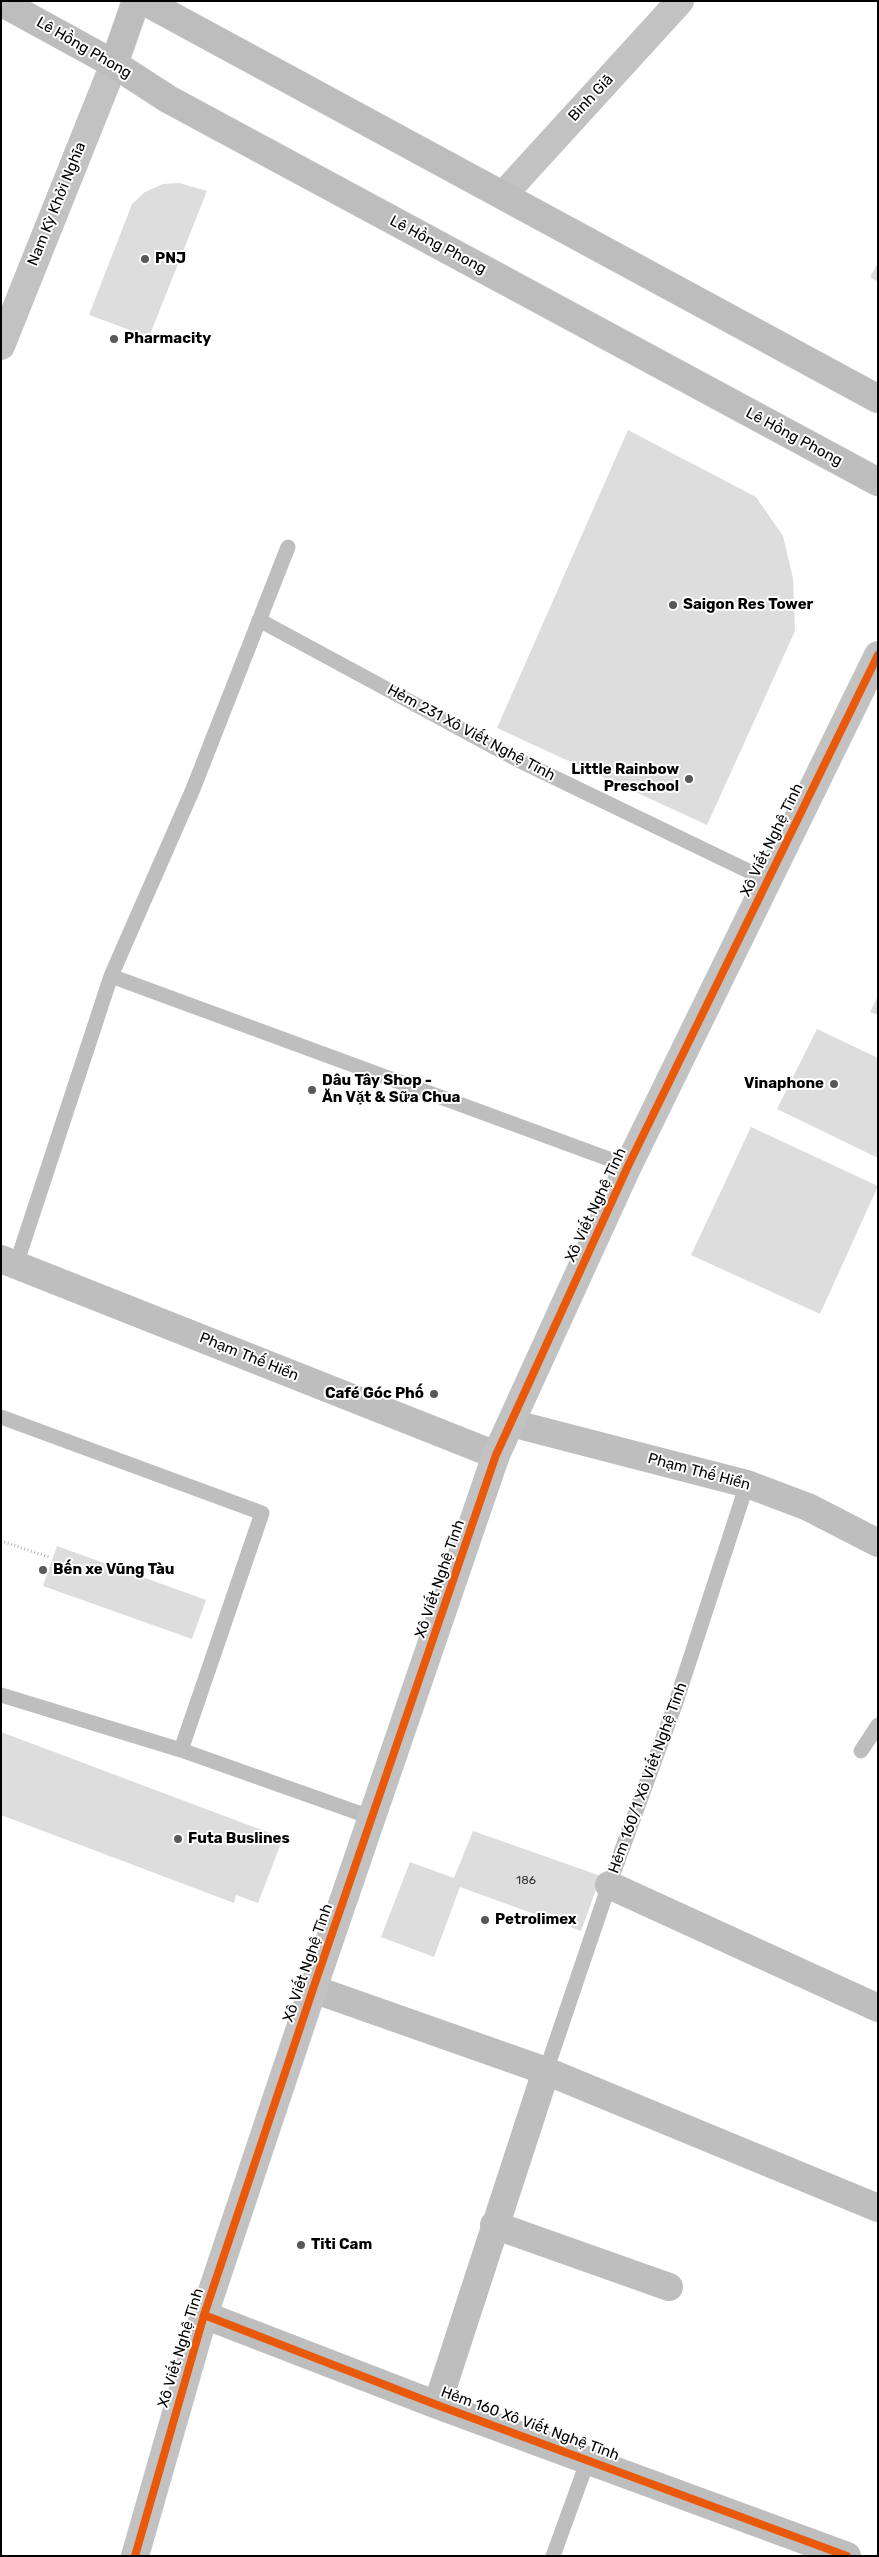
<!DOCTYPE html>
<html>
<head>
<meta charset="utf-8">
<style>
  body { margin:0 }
  #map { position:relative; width:879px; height:2557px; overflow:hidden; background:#fff; font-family:Rubik,sans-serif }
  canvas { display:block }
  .frame { position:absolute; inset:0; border:2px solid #000; pointer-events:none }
</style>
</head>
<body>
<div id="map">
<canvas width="879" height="2557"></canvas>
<div class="frame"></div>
</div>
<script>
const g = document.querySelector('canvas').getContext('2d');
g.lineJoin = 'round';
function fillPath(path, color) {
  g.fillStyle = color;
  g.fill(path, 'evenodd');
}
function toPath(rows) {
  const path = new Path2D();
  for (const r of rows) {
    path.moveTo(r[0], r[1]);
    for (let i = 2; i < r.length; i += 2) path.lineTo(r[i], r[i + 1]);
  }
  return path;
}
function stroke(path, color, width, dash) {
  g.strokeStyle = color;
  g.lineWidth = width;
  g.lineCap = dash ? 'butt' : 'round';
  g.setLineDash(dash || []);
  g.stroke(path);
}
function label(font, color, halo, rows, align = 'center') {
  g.font = font + ' Rubik,sans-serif';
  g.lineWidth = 4;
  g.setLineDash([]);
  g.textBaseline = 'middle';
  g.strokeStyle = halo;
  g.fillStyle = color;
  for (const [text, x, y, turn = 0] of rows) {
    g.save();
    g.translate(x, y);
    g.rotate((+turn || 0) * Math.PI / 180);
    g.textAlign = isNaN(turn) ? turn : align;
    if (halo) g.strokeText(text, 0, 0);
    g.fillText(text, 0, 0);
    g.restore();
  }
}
const building = toPath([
  [179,183,207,191,149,337,89,315,132,204,145,192,163,184],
  [878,263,878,282,870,277],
  [628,430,756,497,783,536,793,578,795,631,707,825,497,728],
  [878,996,878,1015,870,1012],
  [817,1029,878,1058,878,1158,777,1109],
  [751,1127,878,1186,820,1314,691,1255],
  [57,1546,206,1600,192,1639,43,1586],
  [1,1732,283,1838,258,1903,236,1895,234,1903,1,1815],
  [473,1831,601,1876,581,1931,460,1887,434,1957,381,1937,410,1862,454,1878]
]);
const path = toPath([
  [1,1541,49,1557]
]);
const lane = toPath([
  [259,620,518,760,767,880],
  [111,976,628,1166],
  [16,1265,111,976,193,789,288,547],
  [1,1417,262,1513,181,1750],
  [1,1695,181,1750,373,1818],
  [861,1751,878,1725],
  [546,2071,609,1885,675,1705,747,1484],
  [553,2556,588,2460]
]);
const street = toPath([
  [1,1259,496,1455],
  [511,1423,747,1484,808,1507,878,1543],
  [609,1885,878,2008],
  [313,1989,546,2071,878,2208],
  [494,2225,669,2287],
  [204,2315,437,2405,847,2556],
  [437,2405,546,2071]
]);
const secondary = toPath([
  [503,195,680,1],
  [1,346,114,64],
  [135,2556,204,2315,313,1989,496,1455,628,1166,878,655]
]);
const primary = toPath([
  [144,1,878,399],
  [1,2,114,64,168,99,878,482],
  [114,64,136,1]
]);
const cycleway = toPath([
  [204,2315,437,2405,847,2556],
  [135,2556,204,2315,313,1989,496,1455,628,1166,878,655]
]);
const markers = [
  [145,259,5,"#595959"],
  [114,339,5,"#595959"],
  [673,605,5,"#595959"],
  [689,779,5,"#595959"],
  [834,1084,5,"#595959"],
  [312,1090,5,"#595959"],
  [434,1394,5,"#595959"],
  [43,1570,5,"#595959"],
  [178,1839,5,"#595959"],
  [485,1920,5,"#595959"],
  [301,2245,5,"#595959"]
];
const numberNames = [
  ["186",526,1881]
];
const streetNames = [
  ["Lê Hồng Phong",84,48,30],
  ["Bình Giã",591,98,-47],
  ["Nam Kỳ Khởi Nghĩa",57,204,-68],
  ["Lê Hồng Phong",438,245,28],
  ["Lê Hồng Phong",794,437,28],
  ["Hẻm 231 Xô Viết Nghệ Tĩnh",471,733,28],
  ["Xô Viết Nghệ Tĩnh",772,840,-64],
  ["Xô Viết Nghệ Tĩnh",596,1205,-65],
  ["Phạm Thế Hiển",249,1357,22],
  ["Phạm Thế Hiển",699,1472,15],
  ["Xô Viết Nghệ Tĩnh",440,1579,-71],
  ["Hẻm 160/1 Xô Viết Nghệ Tĩnh",648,1778,-70],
  ["Xô Viết Nghệ Tĩnh",308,1963,-71],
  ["Xô Viết Nghệ Tĩnh",181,2348,-73],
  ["Hẻm 160 Xô Viết Nghệ Tĩnh",530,2424,20]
];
const poiNames = [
  ["PNJ",155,259],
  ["Pharmacity",124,339],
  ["Saigon Res Tower",683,605],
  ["Little Rainbow",679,770,"right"],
  ["Preschool",679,787,"right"],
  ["Dâu Tây Shop -",322,1081],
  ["Ăn Vặt & Sữa Chua",322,1098],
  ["Vinaphone",824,1084,"right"],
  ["Café Góc Phố",424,1394,"right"],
  ["Bến xe Vũng Tàu",53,1570],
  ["Futa Buslines",188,1839],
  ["Petrolimex",495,1920],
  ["Titi Cam",311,2245]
];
fillPath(building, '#ddd');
stroke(primary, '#dbdbdb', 29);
stroke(path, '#b8b8b8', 3, [1, 2.5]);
stroke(lane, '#bebebe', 15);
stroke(street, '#bebebe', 28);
stroke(secondary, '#c2c2c2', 28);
stroke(primary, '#bdbdbd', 28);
stroke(cycleway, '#e8590c', 8);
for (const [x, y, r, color] of markers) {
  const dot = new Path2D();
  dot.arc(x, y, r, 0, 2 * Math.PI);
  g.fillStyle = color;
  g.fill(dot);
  stroke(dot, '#fff', 2);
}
label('12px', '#373737', null, numberNames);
label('15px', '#000', '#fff', streetNames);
label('bold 15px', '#000', '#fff', poiNames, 'left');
</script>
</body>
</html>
